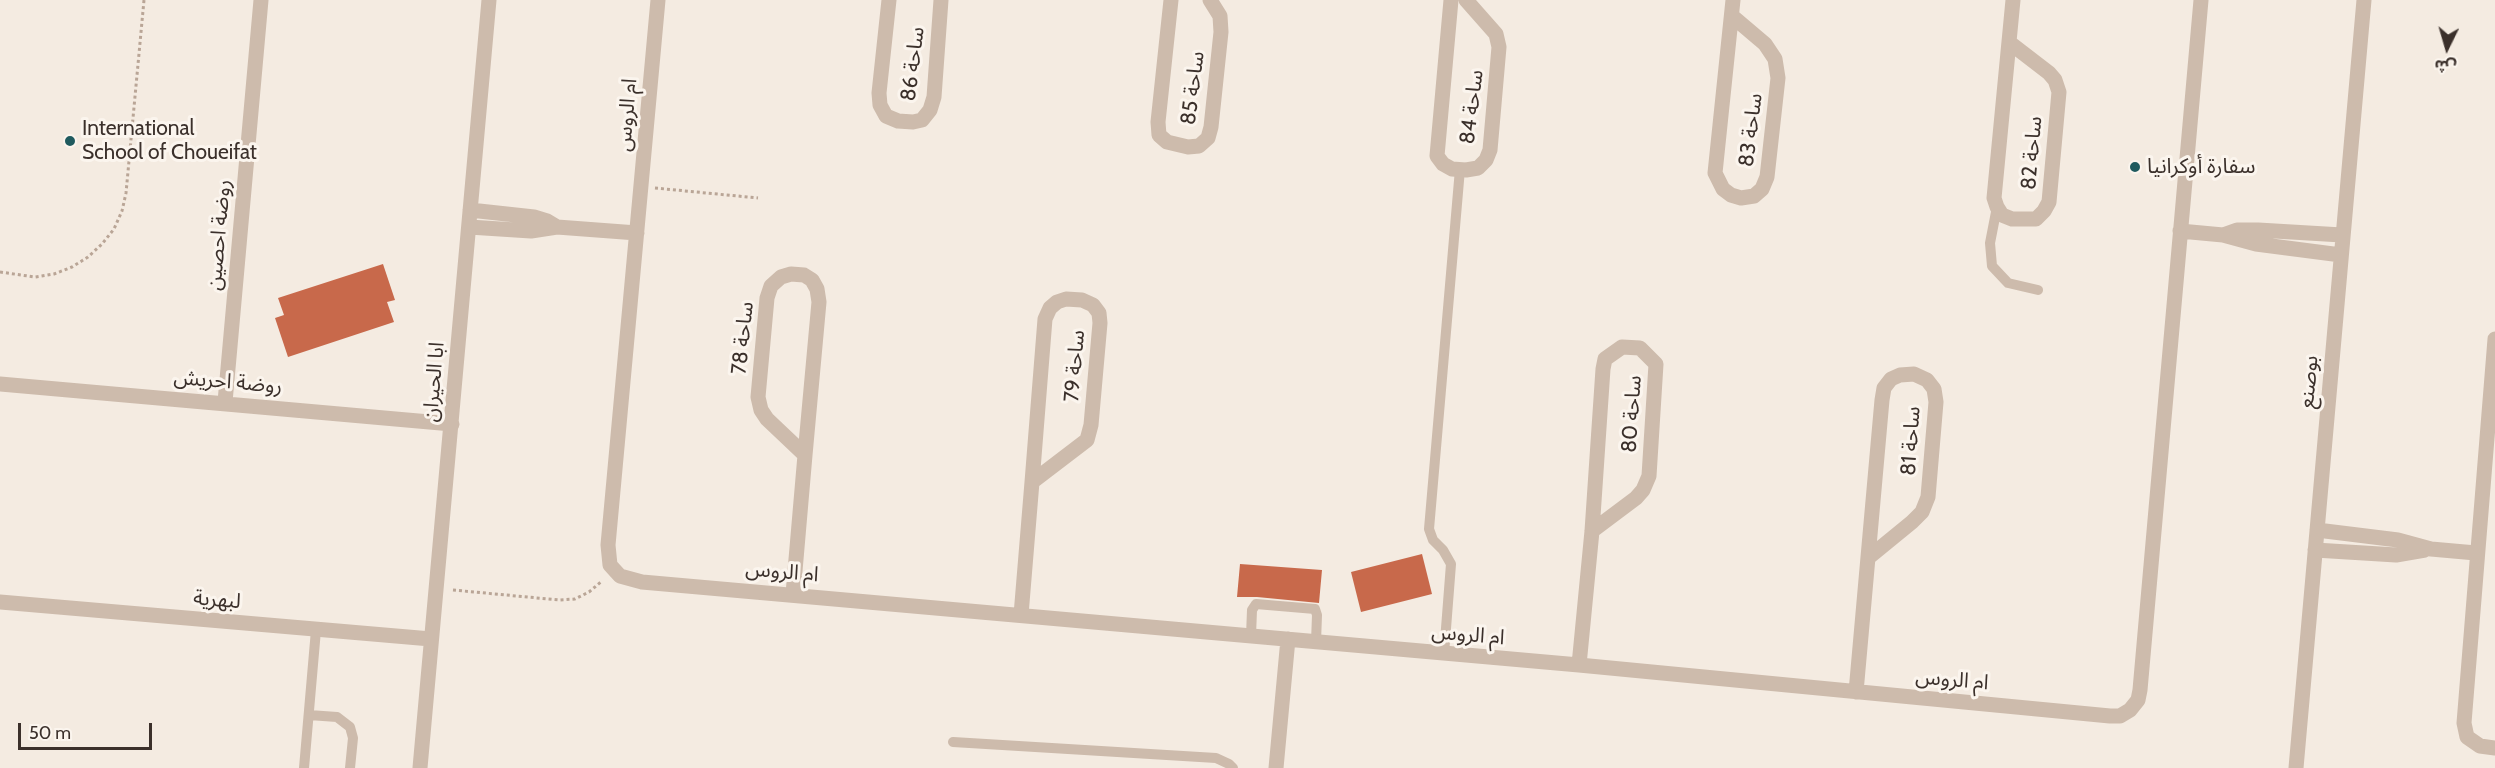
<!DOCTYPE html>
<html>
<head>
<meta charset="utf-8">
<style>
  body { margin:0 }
  #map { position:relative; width:2495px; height:768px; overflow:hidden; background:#f4ebe1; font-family:Cabin,"Noto Sans Arabic",sans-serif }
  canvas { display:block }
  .north { position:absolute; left:2417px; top:18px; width:60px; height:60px; -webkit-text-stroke:4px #fbf5ee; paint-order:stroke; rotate:185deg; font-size:16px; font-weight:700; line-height:24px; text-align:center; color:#3b302b }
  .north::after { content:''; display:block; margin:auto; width:21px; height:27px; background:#3b302b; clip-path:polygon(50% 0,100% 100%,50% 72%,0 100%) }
  .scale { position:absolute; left:18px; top:723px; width:134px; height:27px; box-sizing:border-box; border:3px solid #3b302b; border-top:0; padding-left:8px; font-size:18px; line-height:21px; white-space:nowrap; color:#3b302b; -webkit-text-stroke:4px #fbf5ee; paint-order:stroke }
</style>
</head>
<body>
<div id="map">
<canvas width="2495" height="768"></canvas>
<div class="north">ش</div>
<div class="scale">50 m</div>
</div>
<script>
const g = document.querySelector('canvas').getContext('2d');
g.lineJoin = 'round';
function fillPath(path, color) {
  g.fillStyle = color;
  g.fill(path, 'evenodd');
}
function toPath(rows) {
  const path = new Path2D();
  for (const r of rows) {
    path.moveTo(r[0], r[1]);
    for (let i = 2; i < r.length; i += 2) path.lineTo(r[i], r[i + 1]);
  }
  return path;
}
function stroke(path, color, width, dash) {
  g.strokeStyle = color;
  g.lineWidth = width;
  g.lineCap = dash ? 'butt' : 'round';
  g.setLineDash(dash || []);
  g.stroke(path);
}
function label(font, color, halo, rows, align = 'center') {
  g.font = font + ' Cabin,"Noto Sans Arabic",sans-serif';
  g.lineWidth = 6;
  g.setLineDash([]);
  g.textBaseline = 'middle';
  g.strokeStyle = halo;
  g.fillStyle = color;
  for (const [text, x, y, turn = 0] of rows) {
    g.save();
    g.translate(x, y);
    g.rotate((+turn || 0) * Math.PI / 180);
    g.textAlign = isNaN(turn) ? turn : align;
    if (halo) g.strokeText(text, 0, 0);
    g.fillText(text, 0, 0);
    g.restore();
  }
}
const building = toPath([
  [383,264,395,300,387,302,394,322,288,357,275,318,284,315,278,298],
  [1422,554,1432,594,1361,612,1351,572],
  [1240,564,1322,570,1319,603,1257,597,1237,597]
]);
const path = toPath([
  [655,188,758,198],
  [0,272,35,277,54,274,72,267,88,257,102,244,114,229,122,211,126,193,144,0],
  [453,590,559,600,575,599,589,592,602,581]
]);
const lane = toPath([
  [1997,207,1990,243,1992,266,2008,283,2038,290],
  [1251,636,1252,610,1256,604,1315,609,1317,615,1316,642],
  [1444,654,1451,564,1443,550,1433,540,1429,529,1460,169],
  [309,715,337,717,350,727,353,738,350,768],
  [953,742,1216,758,1229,764,1233,768],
  [304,768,316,630]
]);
const street = toPath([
  [658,0,608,545,610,565,620,576,642,582,1579,665,2110,716,2120,716,2130,710,2138,700,2140,690,2201,0],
  [889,0,879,93,880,105,886,116,898,121,913,122,922,120,930,110,934,97,941,0],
  [1171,0,1158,122,1159,135,1167,142,1188,147,1199,146,1208,138,1211,127,1221,32,1220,16,1210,0],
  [1451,0,1437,156,1443,164,1452,169,1466,170,1478,168,1486,160,1490,150,1499,47,1496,34,1466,0],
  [1732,16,1765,44,1775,59,1778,78,1767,177,1762,189,1754,196,1741,198,1731,195,1723,189,1715,173,1733,0],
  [2010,43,2049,73,2055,80,2059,92,2049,202,2044,211,2036,219,2012,219,2002,215,1997,207,1994,198,2013,0],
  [470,210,534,217,547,221,557,227],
  [469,227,531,231,557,227,637,233],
  [2180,231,2223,235,2256,244,2341,255],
  [2223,235,2237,230,2258,230,2342,235],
  [2495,339,2464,723,2467,737,2480,746,2495,748],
  [0,384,452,424],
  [225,402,261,0],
  [2317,530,2398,540,2431,549,2476,553],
  [2315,550,2396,555,2425,550],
  [793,594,805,455,819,302,817,289,812,280,804,275,791,274,781,277,771,286,767,298,758,397,761,410,767,419,805,455],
  [0,602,431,639],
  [1021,615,1032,482,1045,319,1050,308,1057,302,1066,299,1082,300,1093,305,1099,313,1100,323,1091,425,1087,440,1032,482],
  [1579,665,1592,531,1603,369,1605,359,1622,347,1640,348,1656,364,1649,476,1643,490,1636,498,1592,531],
  [1856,692,1882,400,1884,388,1891,379,1900,375,1914,374,1927,380,1934,389,1936,402,1928,497,1922,512,1912,522,1868,558],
  [420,768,489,0],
  [1276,768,1288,639],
  [2296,768,2364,0]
]);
const markers = [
  [70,141,6,"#1f5a5e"],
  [2135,167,6,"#1f5a5e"]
];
const streetNames = [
  ["ساحة 86",913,64,-83],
  ["ساحة 85",1193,88,-83],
  ["ساحة 84",1472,107,-83],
  ["ام الروس",627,115,-85],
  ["ساحة 83",1751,130,-83],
  ["ساحة 82",2032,153,-85],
  ["روضة احصين",219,235,-85],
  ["ساحة 78",743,338,-84],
  ["ساحة 79",1075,366,-85],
  ["روضة احريش",228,382,5],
  ["ابا الحيران",434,382,-85],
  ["بوصنع",2309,382,-85],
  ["ساحة 80",1632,414,-86],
  ["ساحة 81",1911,441,-86],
  ["ام الروس",782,572,5],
  ["لبهرية",217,600,5],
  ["ام الروس",1468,635,5],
  ["ام الروس",1952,680,5]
];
const poiNames = [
  ["International",82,129],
  ["School of Choueifat",82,153],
  ["سفارة أوكرانيا",2147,167]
];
fillPath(building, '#c8694b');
stroke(path, '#b9a596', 3, [3, 3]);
stroke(lane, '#cdbbac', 10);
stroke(street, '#cdbbac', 15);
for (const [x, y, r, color] of markers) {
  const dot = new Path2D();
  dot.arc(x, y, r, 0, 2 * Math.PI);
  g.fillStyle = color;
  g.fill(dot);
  stroke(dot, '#fbf5ee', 2);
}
label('21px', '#3b302b', '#fbf5ee', streetNames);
label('21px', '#3b302b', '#fbf5ee', poiNames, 'left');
</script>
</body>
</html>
